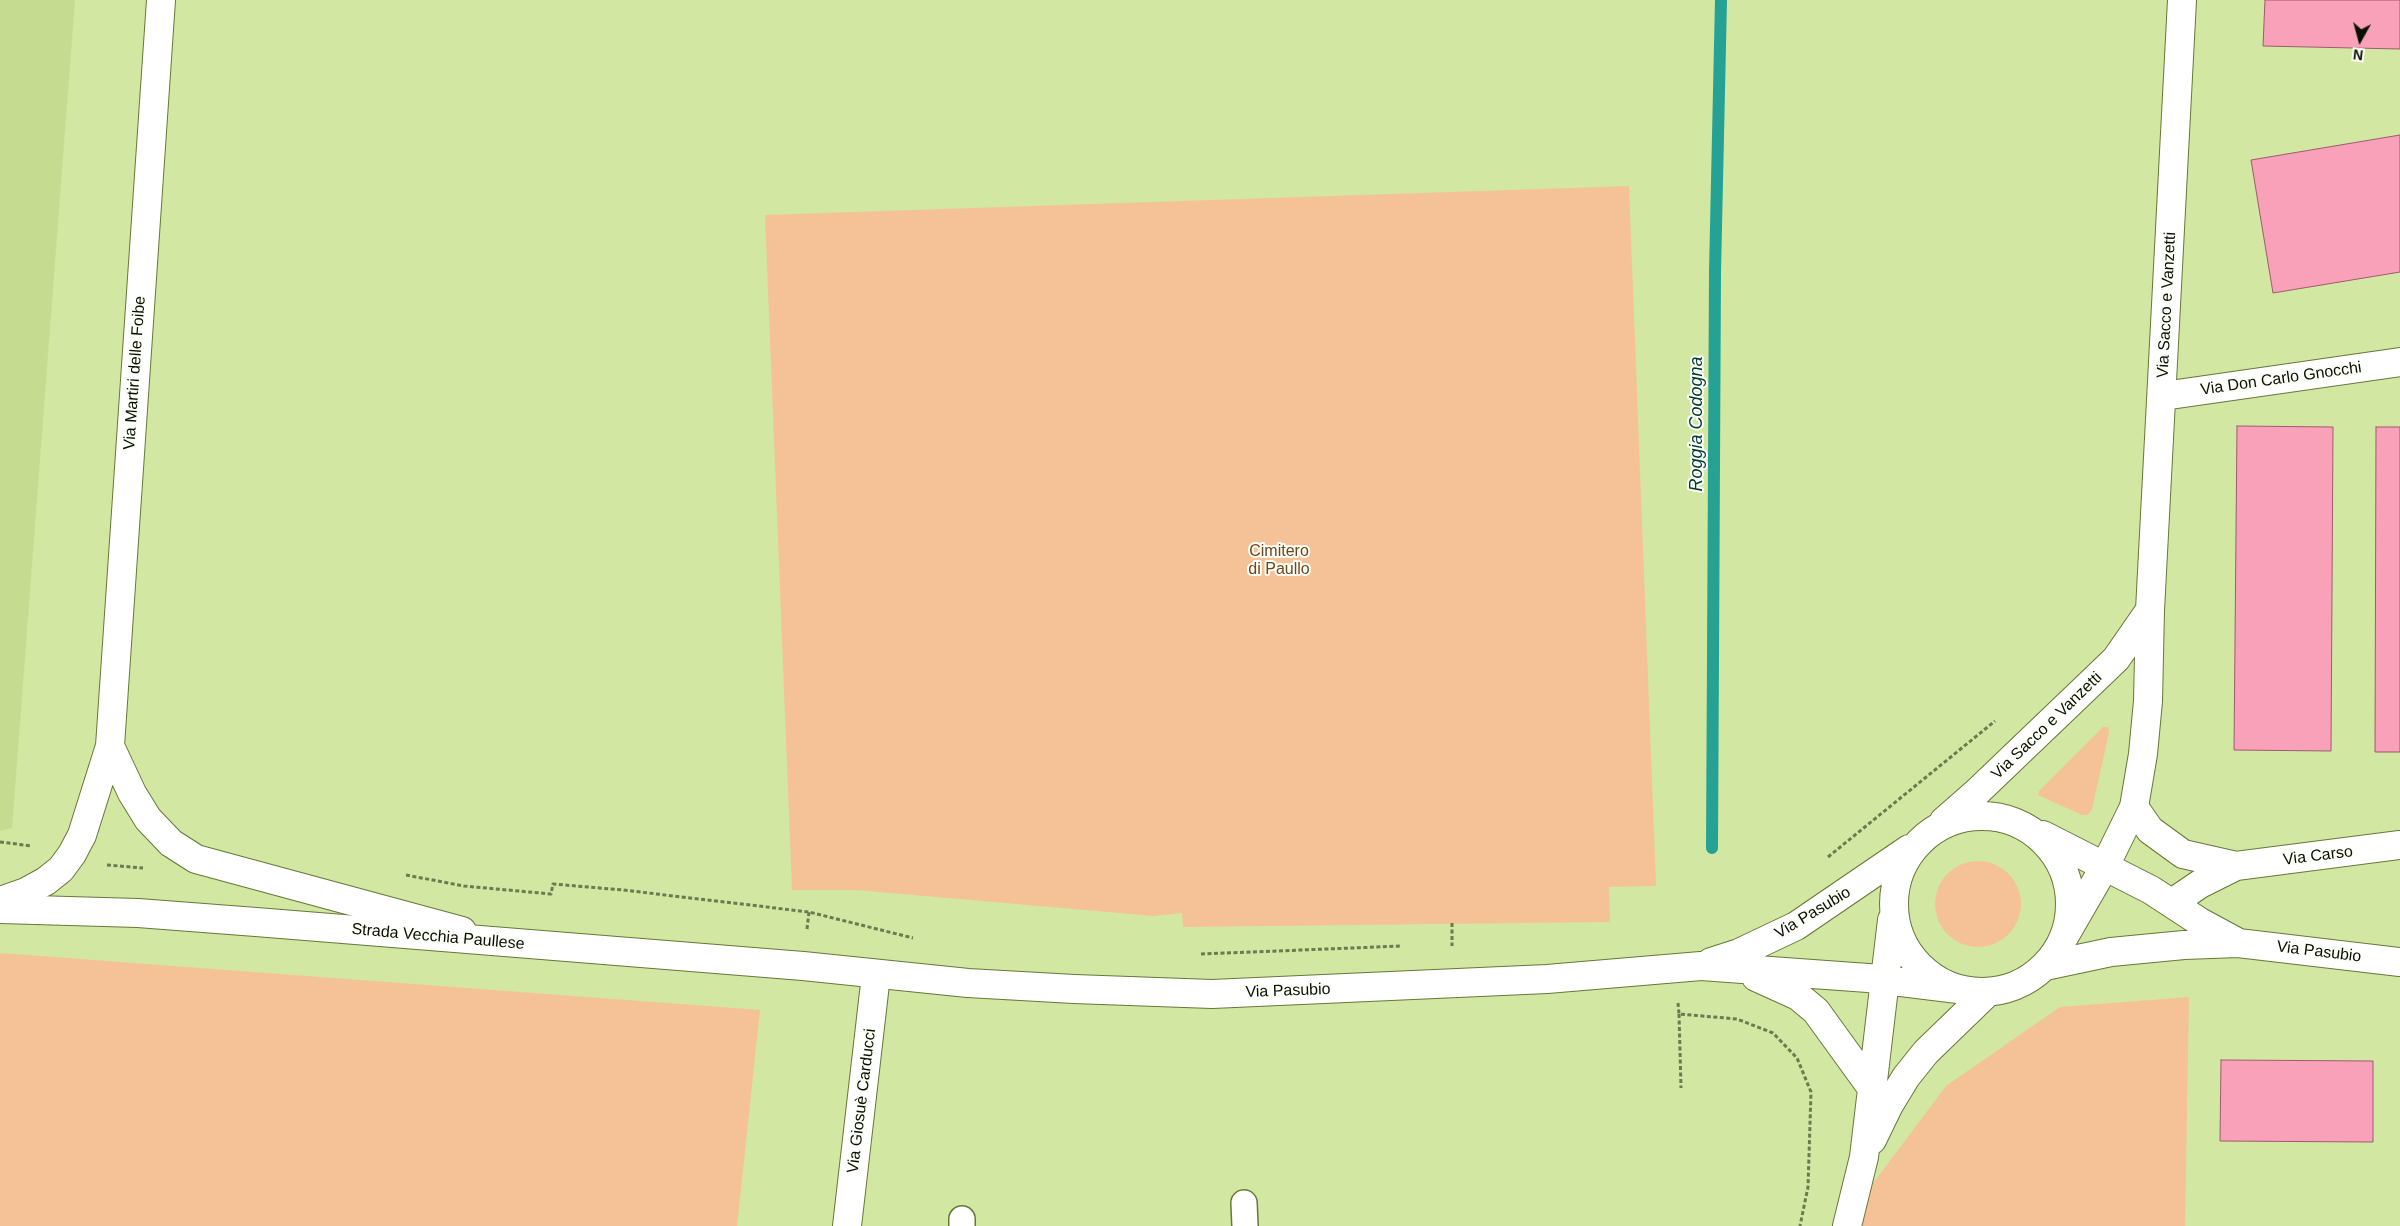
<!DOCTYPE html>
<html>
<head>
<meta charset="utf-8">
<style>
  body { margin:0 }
  #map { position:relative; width:2400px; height:1226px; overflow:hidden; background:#d1e7a2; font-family:Arial,sans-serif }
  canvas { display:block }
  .north { position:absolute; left:2335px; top:15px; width:50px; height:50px; -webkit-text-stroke:4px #fcfef8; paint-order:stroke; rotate:187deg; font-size:14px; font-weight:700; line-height:20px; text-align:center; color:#0a1000 }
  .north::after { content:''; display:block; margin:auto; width:18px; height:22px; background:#0a1000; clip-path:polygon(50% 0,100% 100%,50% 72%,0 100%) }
</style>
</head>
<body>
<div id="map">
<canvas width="2400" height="1226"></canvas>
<div class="north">N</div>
</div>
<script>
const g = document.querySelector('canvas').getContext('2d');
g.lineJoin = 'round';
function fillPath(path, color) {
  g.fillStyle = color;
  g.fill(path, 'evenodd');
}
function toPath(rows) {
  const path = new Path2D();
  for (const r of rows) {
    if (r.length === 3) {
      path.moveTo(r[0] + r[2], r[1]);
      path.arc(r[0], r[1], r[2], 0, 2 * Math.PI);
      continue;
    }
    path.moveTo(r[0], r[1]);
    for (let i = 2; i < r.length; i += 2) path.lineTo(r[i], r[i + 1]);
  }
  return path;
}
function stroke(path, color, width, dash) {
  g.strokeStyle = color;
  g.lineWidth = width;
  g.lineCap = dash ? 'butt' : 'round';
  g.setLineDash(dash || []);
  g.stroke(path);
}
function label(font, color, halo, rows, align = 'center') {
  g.font = font + ' Arial,sans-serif';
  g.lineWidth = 4;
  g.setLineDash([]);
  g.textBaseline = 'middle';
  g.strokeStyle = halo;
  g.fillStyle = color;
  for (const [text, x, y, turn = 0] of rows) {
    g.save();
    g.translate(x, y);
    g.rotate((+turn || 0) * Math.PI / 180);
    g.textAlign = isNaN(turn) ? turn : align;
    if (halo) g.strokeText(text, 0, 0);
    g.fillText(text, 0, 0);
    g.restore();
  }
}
const built = toPath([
  [0,0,75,0,12,828,0,831]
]);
const green = toPath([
  [1629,186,1656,886,1609,887,1610,922,1183,927,1182,913,1154,916,856,890,792,890,765,215],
  [2103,727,2108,727,2109,733,2092,809,2088,815,2082,815,2038,795,2039,791],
  [1978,904,43],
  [0,953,760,1010,737,1226,0,1226],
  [2189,997,2185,1226,1861,1226,1868,1190,1946,1086,2060,1007]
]);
const stream = toPath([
  [1712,848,1715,272,1721,0]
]);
const building = toPath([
  [2265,0,2400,0,2400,49,2263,46,2265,0],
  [2400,135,2400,272,2273,293,2251,160,2400,135],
  [2237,426,2333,427,2331,751,2234,750,2237,426],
  [2376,427,2400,427,2400,752,2375,752,2376,427],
  [2221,1060,2373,1061,2373,1142,2220,1141,2221,1060]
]);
const path = toPath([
  [0,842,32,846],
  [1828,857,1995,721],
  [107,865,143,868],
  [406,875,464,886,551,894,553,884,623,890,809,912,913,938],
  [1452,923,1452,946],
  [807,929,809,912],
  [1201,954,1402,946],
  [1678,1003,1679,1014,1737,1019,1773,1033,1797,1058,1811,1092,1808,1187,1800,1226],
  [1679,1014,1681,1088]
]);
const lane = toPath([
  [1244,1203,1245,1226],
  [962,1226,962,1219]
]);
const street = toPath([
  [2163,396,2400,362],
  [110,746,132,793,148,819,171,843,196,859,462,931],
  [2134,807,2150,830,2183,854,2236,866],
  [0,901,26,892,46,881,61,869,72,854,82,835,110,746,161,0],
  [2172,903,2200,884,2236,866,2400,845],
  [847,1226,876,975]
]);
const secondary = toPath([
  [1982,904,88],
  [1944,821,1976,793,2116,659,2150,610],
  [2043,835,2151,890,2200,922,2237,942],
  [0,909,138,913,256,922,803,966,968,983,1074,989,1212,994,1547,979,1701,966,1868,978,1958,989],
  [2064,937,2105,866,2134,807,2143,754,2148,701,2150,610,2182,0],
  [1711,962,1739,953,1796,926,1909,849],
  [2045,966,2111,952,2184,945,2238,943,2400,962],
  [1756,977,1798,996,1816,1011,1871,1087],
  [1872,1140,1889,1105,1906,1077,1926,1052,1987,993],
  [1847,1226,1864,1157,1892,920]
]);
const streetNames = [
  ["Via Sacco e Vanzetti",2167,305,-87],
  ["Via Martiri delle Foibe",135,373,-86],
  ["Via Don Carlo Gnocchi",2281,379,-8],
  ["Via Sacco e Vanzetti",2047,726,-44],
  ["Via Carso",2318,856,-7],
  ["Via Pasubio",1813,913,-31],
  ["Strada Vecchia Paullese",438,937,5],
  ["Via Pasubio",2319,952,7],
  ["Via Pasubio",1288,991,-2],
  ["Via Giosuè Carducci",862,1101,-83]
];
const parkNames = [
  ["Cimitero",1279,552],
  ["di Paullo",1279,570]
];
const waterNames = [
  ["Roggia Codogna",1697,424,-90]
];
fillPath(built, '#c5dc90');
fillPath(green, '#f5c297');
stroke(stream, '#25a293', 12);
fillPath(building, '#f8a1b8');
stroke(building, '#9f5b6e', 1);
stroke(lane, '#667838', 28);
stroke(street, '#667838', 30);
stroke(secondary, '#667838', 30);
stroke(path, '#6c7a50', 3, [4, 2.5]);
stroke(lane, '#fff', 25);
stroke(street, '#fff', 28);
stroke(secondary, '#fff', 28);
label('16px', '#0a1000', '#fcfef8', streetNames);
label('16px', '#70451a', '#fcfef8', parkNames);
label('italic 18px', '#013933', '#fcfef8', waterNames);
</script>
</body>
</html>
